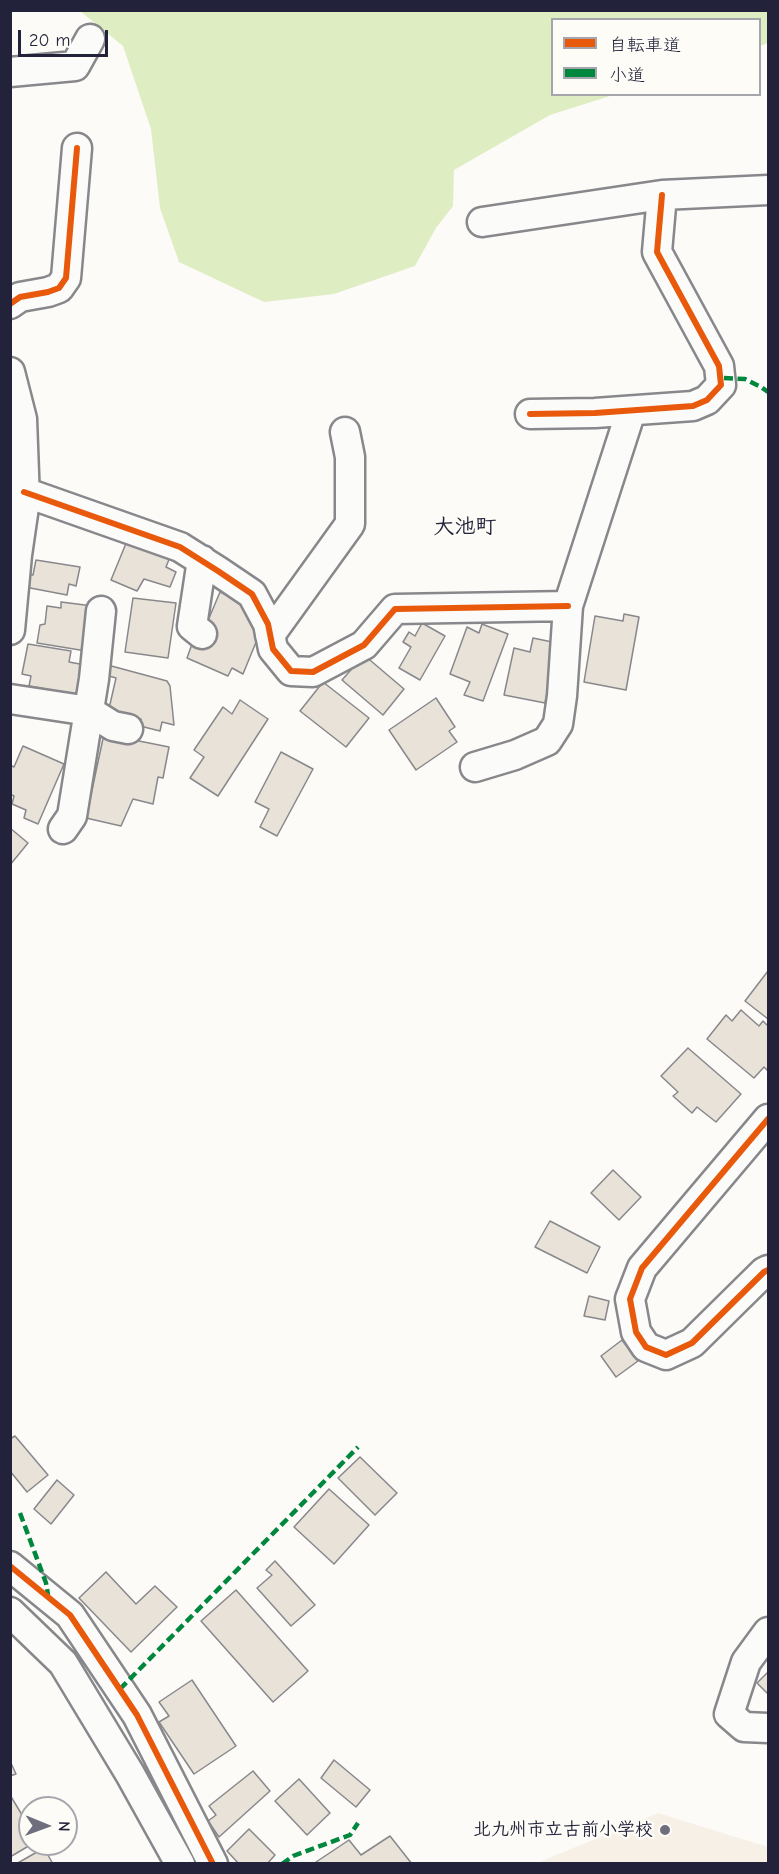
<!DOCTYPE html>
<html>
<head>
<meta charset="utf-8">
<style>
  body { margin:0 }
  #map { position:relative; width:779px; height:1874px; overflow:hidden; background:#fcfbf8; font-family:"Comic Neue","Klee One",sans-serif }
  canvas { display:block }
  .frame { position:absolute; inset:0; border:12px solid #22223b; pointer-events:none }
  .legend { position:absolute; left:551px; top:18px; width:210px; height:78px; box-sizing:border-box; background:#fdfcf7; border:2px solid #a5a5ac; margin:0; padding:8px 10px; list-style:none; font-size:18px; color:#22223b }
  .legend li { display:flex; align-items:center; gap:12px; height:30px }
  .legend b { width:30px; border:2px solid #a5a5ac }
  .north { position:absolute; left:18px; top:1796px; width:60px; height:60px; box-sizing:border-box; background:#fdfcf7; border:2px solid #a5a5ac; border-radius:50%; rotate:91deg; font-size:16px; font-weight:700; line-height:24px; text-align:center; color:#22223b }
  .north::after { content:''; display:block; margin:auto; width:21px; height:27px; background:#6e6e7d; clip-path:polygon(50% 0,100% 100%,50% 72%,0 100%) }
  .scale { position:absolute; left:18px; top:30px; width:90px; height:27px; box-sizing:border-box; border:3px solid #22223b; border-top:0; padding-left:8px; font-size:18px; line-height:21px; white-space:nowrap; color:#22223b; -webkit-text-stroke:4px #fdfcf7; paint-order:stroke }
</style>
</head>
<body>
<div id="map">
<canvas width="779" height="1874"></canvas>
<div class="frame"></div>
<ul class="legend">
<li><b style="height:8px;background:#e8590c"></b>自転車道</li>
<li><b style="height:8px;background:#00873e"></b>小道</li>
</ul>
<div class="north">N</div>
<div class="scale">20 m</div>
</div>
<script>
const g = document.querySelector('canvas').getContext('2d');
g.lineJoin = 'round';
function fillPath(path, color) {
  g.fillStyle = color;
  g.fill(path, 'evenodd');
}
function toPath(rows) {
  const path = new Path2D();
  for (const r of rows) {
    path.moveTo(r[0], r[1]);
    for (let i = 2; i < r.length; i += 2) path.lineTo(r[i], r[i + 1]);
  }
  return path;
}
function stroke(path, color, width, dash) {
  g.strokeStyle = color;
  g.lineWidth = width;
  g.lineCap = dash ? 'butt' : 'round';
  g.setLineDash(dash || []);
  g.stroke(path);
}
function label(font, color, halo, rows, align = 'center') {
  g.font = font + ' "Comic Neue","Klee One",sans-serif';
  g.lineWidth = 5;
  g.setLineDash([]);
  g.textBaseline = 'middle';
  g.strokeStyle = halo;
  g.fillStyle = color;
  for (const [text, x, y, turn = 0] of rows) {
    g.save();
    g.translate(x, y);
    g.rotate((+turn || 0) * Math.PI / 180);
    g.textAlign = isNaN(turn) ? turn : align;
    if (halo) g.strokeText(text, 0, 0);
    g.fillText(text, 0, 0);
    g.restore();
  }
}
const built = toPath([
  [658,1813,768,1847,768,1863,537,1863]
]);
const green = toPath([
  [768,10,768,43,760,46,760,20,552,20,552,94,613,95,550,115,454,170,453,206,436,228,415,266,334,294,264,302,179,262,160,208,151,129,123,46,80,11]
]);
const building = toPath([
  [129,536,172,552,166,567,176,572,170,587,144,579,137,591,111,580,129,536],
  [36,560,80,567,76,586,69,584,67,595,25,587,27,574,33,575,36,560],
  [220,592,247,603,261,630,243,674,232,668,228,676,187,658,192,644,203,648,212,626,207,623,220,592],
  [133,598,176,603,168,658,125,652,133,598],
  [61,602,93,606,86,651,37,643,40,625,45,624,47,606,61,608,61,602],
  [624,614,639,617,626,690,584,682,595,616,623,621,624,614],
  [422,623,445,636,420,680,399,668,411,647,403,642,409,632,415,636,422,623],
  [482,624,508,634,483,701,464,695,470,682,450,674,467,627,479,633,482,624],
  [533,638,557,643,545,703,504,695,514,648,530,652,533,638],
  [28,644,71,651,69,662,85,665,80,695,29,686,31,676,22,674,28,644],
  [364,655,404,689,383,715,342,680,364,655],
  [104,664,167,681,170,686,174,725,162,722,160,731,140,726,141,719,108,713,116,678,102,674,104,664],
  [323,682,369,718,346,747,300,711,323,682],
  [436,698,455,727,449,731,457,742,416,770,389,730,436,698],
  [240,700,268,719,218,796,190,778,204,757,194,750,223,707,232,714,240,700],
  [104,734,169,747,163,778,158,777,153,804,133,799,121,826,86,818,104,734],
  [23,746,64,764,38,824,24,818,26,810,12,804,14,796,10,794,10,765,14,767,23,746],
  [281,752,313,769,277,836,260,827,269,809,255,802,281,752],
  [10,828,28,843,10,865,10,828],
  [768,971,768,1019,745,1001,768,971],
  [741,1010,759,1026,763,1021,768,1026,768,1071,764,1067,754,1078,707,1039,726,1015,732,1021,741,1010],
  [688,1048,741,1094,716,1122,697,1107,692,1113,673,1096,678,1092,661,1076,688,1048],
  [613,1170,641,1197,619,1220,591,1193,613,1170],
  [550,1221,600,1247,587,1273,535,1247,550,1221],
  [589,1296,609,1301,605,1320,584,1316,589,1296],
  [622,1340,638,1361,616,1377,601,1356,622,1340],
  [15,1436,48,1475,27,1492,10,1471,10,1439,15,1436],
  [360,1457,397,1493,375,1515,338,1478,360,1457],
  [57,1480,74,1495,51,1524,34,1509,57,1480],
  [329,1489,369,1525,334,1564,294,1527,329,1489],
  [275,1561,315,1605,291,1626,257,1588,272,1575,266,1570,275,1561],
  [106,1572,136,1604,155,1586,177,1607,131,1652,79,1598,106,1572],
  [236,1590,308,1671,273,1702,201,1621,236,1590],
  [768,1672,768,1694,757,1683,768,1672],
  [192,1680,236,1746,194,1774,159,1722,169,1716,159,1702,192,1680],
  [334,1760,370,1790,356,1807,321,1778,334,1760],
  [10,1761,16,1774,10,1776,10,1761],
  [253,1771,270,1791,219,1837,208,1821,216,1815,209,1806,253,1771],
  [299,1779,330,1813,307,1835,275,1801,299,1779],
  [10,1795,30,1828,30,1844,32,1844,10,1857,10,1795],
  [249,1829,275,1855,267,1864,239,1864,227,1851,249,1829],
  [390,1836,412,1864,313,1864,349,1840,361,1855,390,1836],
  [44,1848,53,1864,16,1864,44,1848]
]);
const minor = toPath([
  [10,72,75,66,90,39],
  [482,222,662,195,768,190],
  [10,304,20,297,48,292,59,288,66,278,77,148],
  [10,372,22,419,25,500,17,555,10,630],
  [530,414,595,413,693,406,707,400,721,385,719,366,657,252,662,195],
  [24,492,180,547,218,571,252,594,268,624,273,649,291,671,313,672,364,645,395,609,568,606],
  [202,560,192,626,202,634],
  [270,635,350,524,350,457,345,432],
  [10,699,89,711,113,726,128,729],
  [475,767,515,755,547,741,558,724,562,696,568,606,631,411],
  [63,829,72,816,94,679,101,611],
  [768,1119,642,1268,630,1299,636,1332,646,1347,666,1355,692,1343,764,1272,768,1270],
  [10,1566,70,1615,137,1715,213,1864],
  [10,1612,63,1663,130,1774,180,1864],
  [768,1632,746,1662,729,1714,744,1727,768,1728]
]);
const quiet = toPath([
  [724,378,745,379,761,387,768,392],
  [20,1513,46,1583,48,1595],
  [120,1689,358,1447],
  [282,1864,293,1856,350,1835,358,1823]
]);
const cycleway = toPath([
  [10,304,20,297,48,292,59,288,66,278,77,148],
  [530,414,595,413,693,406,707,400,721,385,719,366,657,252,662,195],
  [24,492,180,547,218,571,252,594,268,624,273,649,291,671,313,672,364,645,395,609,568,606],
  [768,1119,642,1268,630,1299,636,1332,646,1347,666,1355,692,1343,764,1272,768,1270],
  [10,1566,70,1615,137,1715,213,1864]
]);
const markers = [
  [665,1830,6,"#6e6e7d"]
];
const poiNames = [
  ["北九州市立古前小学校",653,1830]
];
const quarterNames = [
  ["大池町",465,527]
];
fillPath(built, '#f6f0e6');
fillPath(green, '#dfedc3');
fillPath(building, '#e8e2d8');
stroke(building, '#88888c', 1.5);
stroke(minor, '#88888c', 33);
stroke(minor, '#fbfbf9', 28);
stroke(quiet, '#00873e', 4.5, [9, 4.5]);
stroke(cycleway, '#e8590c', 6);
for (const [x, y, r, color] of markers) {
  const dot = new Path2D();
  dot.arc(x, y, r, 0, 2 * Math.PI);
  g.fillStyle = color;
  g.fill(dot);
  stroke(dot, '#fdfcf7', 2);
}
label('bold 18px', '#22223b', '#fdfcf7', poiNames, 'right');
label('bold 21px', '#22223b', '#fdfcf7', quarterNames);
</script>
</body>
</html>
